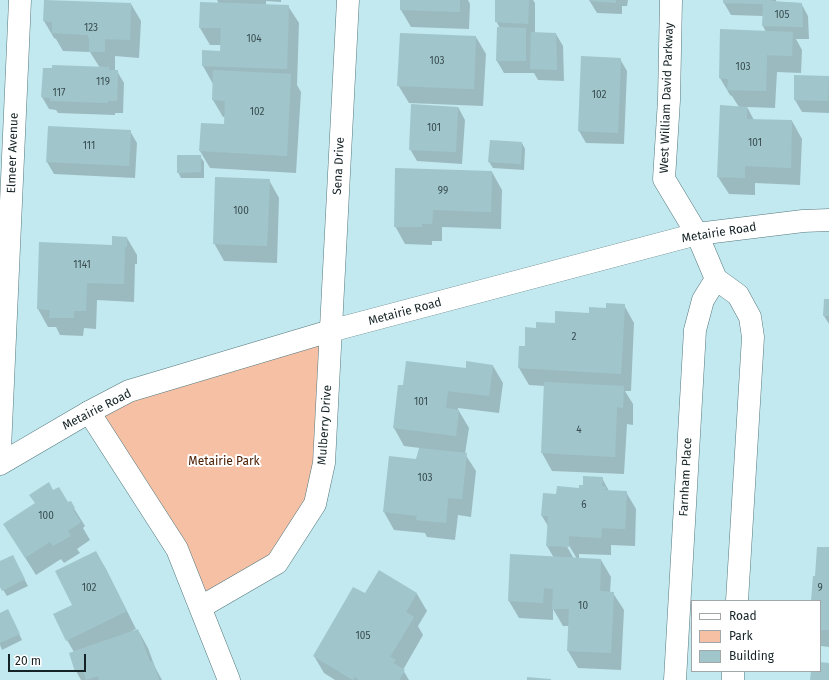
<!DOCTYPE html>
<html>
<head>
<meta charset="utf-8">
<style>
  body { margin:0 }
  #map { position:relative; width:829px; height:680px; overflow:hidden; background:#c2e9ef; font-family:"Fira Sans",sans-serif }
  canvas { display:block }
  .legend { position:absolute; left:691px; top:600px; width:130px; height:72px; box-sizing:border-box; background:#fff; border:1px solid #a1a7a8; margin:0; padding:5px 7px; list-style:none; font-size:12px; color:#152326 }
  .legend li { display:flex; align-items:center; gap:8px; height:20px }
  .legend b { width:20px; border:1px solid #a1a7a8 }
  .scale { position:absolute; left:8px; top:654px; width:78px; height:18px; box-sizing:border-box; border:2px solid #152326; border-top:0; padding-left:5px; font-size:12px; line-height:14px; white-space:nowrap; color:#152326; -webkit-text-stroke:3px #fff; paint-order:stroke }
</style>
</head>
<body>
<div id="map">
<canvas width="829" height="680"></canvas>
<ul class="legend">
<li><b style="height:5px;background:#fff"></b>Road</li>
<li><b style="height:11px;background:#f6c0a5"></b>Park</li>
<li><b style="height:11px;background:#a0c6cc"></b>Building</li>
</ul>
<div class="scale">20 m</div>
</div>
<script>
const g = document.querySelector('canvas').getContext('2d');
g.lineJoin = 'round';
function fillPath(path, color) {
  g.fillStyle = color;
  g.fill(path, 'evenodd');
}
function toPath(rows) {
  const path = new Path2D();
  for (const r of rows) {
    path.moveTo(r[0], r[1]);
    for (let i = 2; i < r.length; i += 2) path.lineTo(r[i], r[i + 1]);
  }
  return path;
}
function stroke(path, color, width, dash) {
  g.strokeStyle = color;
  g.lineWidth = width;
  g.lineCap = dash ? 'butt' : 'round';
  g.setLineDash(dash || []);
  g.stroke(path);
}
function label(font, color, halo, rows, align = 'center') {
  g.font = font + ' "Fira Sans",sans-serif';
  g.lineWidth = 4;
  g.setLineDash([]);
  g.textBaseline = 'middle';
  g.strokeStyle = halo;
  g.fillStyle = color;
  for (const [text, x, y, turn = 0] of rows) {
    g.save();
    g.translate(x, y);
    g.rotate((+turn || 0) * Math.PI / 180);
    g.textAlign = isNaN(turn) ? turn : align;
    if (halo) g.strokeText(text, 0, 0);
    g.fillText(text, 0, 0);
    g.restore();
  }
}
const green = toPath([
  [330,331,317,492,277,563,201,607,89,412]
]);
const shadow = toPath([
  [217,0,281,0,281,2,266,1,266,5,288,6,299,23,297,85,301,92,296,173,210,168,200,151,225,125,225,117,223,117,213,100,213,84,203,66,203,51,221,52,221,45,210,45,200,28,219,4],
  [401,0,468,0,470,4,469,29,411,27,401,10],
  [496,0,533,0,535,3,535,33,556,34,563,46,564,81,538,80,534,73,504,73,497,61,500,28,496,21],
  [589,0,628,0,627,6,622,6,622,14,597,13],
  [724,0,776,0,776,2,801,3,808,16,809,39,796,39,802,50,801,73,777,72,775,108,747,107,754,120,792,121,802,139,800,185,755,183,755,195,729,194,718,177,739,107,732,96,730,95,720,78,766,32,763,26,763,16,731,15,724,3],
  [131,4,141,21,139,58,115,56,115,71,117,71,124,83,123,113,115,113,115,115,58,113,56,110,49,109,42,97,100,68,90,52,63,51,56,39,54,38,44,21],
  [476,37,486,54,483,106,409,103,398,85],
  [582,58,620,59,627,71,624,144,586,143,579,131],
  [795,76,829,77,829,113,802,112,795,100],
  [458,107,465,120,462,164,417,161,410,149],
  [130,131,137,143,135,178,54,174,47,162],
  [522,143,525,149,524,170,493,168,489,162],
  [200,156,204,162,204,178,181,178,178,172],
  [492,172,502,190,501,229,442,227,442,241,432,241,432,245,405,244,395,226],
  [269,180,279,198,277,263,224,261,214,243],
  [127,238,137,255,137,264,135,264,134,302,97,300,96,329,84,328,83,336,60,335,56,327,48,327,38,309,113,246],
  [829,300,829,324,824,316],
  [624,305,634,323,631,391,625,391,633,404,633,425,627,424,624,474,552,471,542,453,545,386,529,385,519,368,526,347,537,329,607,309],
  [493,366,503,383,499,413,458,408,458,411,459,411,469,428,465,454,476,471,471,517,458,515,455,540,427,537,425,533,394,530,384,512,390,457,416,460,420,448,404,446,394,428,399,386,466,369],
  [602,478,609,491,626,492,636,509,635,546,611,545,611,555,579,554,579,559,601,560,611,577,610,593,613,593,624,610,621,670,578,668,568,651,569,626,563,626,553,609,553,620,519,618,509,601,554,558,547,546,548,526,542,516,557,495,580,489],
  [567,542,577,559,574,559,565,543],
  [53,492,68,503,70,502,85,526,83,528,90,540,77,549,80,553,64,563,61,559,36,575,4,524,36,504,31,495],
  [829,548,829,647,821,646,820,645,820,601,812,601,816,577],
  [96,552,106,569,136,629,132,631,133,632,138,630,148,648,155,667,162,680,81,680,76,671,74,652,67,640,73,606],
  [12,556,28,586,7,596,0,585,0,563],
  [380,572,417,594,427,611,418,626,423,635,403,670,409,680,335,680,324,673,314,656,366,595],
  [0,614,11,617,22,640,2,650,0,645]
]);
const building = toPath([
  [44,0,131,3,130,40,105,39,105,52,89,52,89,38,88,38,88,35,52,33,52,22,43,21],
  [400,0,460,0,460,12,400,10],
  [495,0,529,0,528,24,495,22],
  [590,0,616,0,616,3,590,1],
  [723,0,771,0,771,1,802,3,803,27,762,26,763,4,723,3],
  [200,2,289,5,287,69,202,66,202,50,220,51,221,28,199,28],
  [497,27,526,28,526,61,496,61],
  [720,29,793,32,792,56,767,55,766,91,727,90,728,79,719,78],
  [531,32,556,33,557,70,530,69],
  [400,33,476,36,474,89,397,86],
  [581,56,621,58,618,133,578,131],
  [52,65,109,67,109,70,118,70,117,101,108,101,108,103,50,101,50,98,41,97,43,68,52,68],
  [213,70,291,74,287,156,199,151,201,123,224,124,225,101,212,100],
  [794,75,829,76,828,101,794,100],
  [411,104,458,107,456,152,409,150],
  [720,105,747,107,747,119,792,120,791,168,745,166,745,178,717,177],
  [48,126,131,130,129,166,46,162],
  [490,140,522,142,521,164,488,162],
  [177,155,201,155,201,172,177,173],
  [395,168,492,171,491,212,433,210,432,224,422,224,422,227,394,227],
  [215,177,270,179,267,246,213,244],
  [112,236,127,237,127,247,125,247,124,284,87,283,86,311,74,311,74,318,49,318,50,310,37,309,39,242,112,245],
  [824,299,829,299,829,316,823,316],
  [606,303,625,304,621,374,518,368,519,346,525,346,525,327,536,328,536,322,555,323,555,311,589,313,589,307,606,308],
  [406,361,466,368,466,361,493,365,489,396,448,391,446,408,459,410,456,436,393,428,398,385,403,385],
  [544,382,624,386,623,408,617,407,615,457,541,453],
  [419,448,467,453,462,499,448,498,446,523,416,520,417,516,383,512,389,456,416,459],
  [583,476,603,477,602,486,606,487,605,490,627,491,625,529,602,528,601,538,569,536,569,547,546,546,548,516,541,516,543,493,556,494,557,486,579,488,579,485,583,485],
  [49,482,53,490,59,487,68,502,71,501,75,508,73,510,81,522,68,531,71,536,53,546,50,542,25,558,3,524,35,503,29,495],
  [817,547,829,547,829,630,820,630,820,601,811,601,813,576,815,576],
  [96,551,127,611,66,641,53,614,72,605,55,571],
  [510,554,601,559,600,591,614,592,611,653,567,651,569,609,552,609,553,589,544,588,543,603,508,601],
  [13,555,25,579,2,591,0,587,0,561],
  [379,570,417,593,406,612,414,617,390,657,396,660,393,663,405,670,399,680,359,680,355,677,353,680,313,656,353,587,365,593],
  [8,609,20,634,0,643,0,613],
  [138,629,150,662,153,661,159,680,99,680,98,676,86,680,82,669,75,672,69,653],
  [820,662,829,663,829,680,810,680,811,671,820,671],
  [527,677,551,679,551,680,527,680]
]);
const minor = toPath([
  [671,0,669,100,664,179,697,234,716,279,738,295,750,317,753,337,737,601],
  [89,412,177,549,229,680],
  [0,449,20,0],
  [201,607,277,563,315,504,324,463,348,0],
  [675,680,695,330,703,300,716,279],
  [733,680,733,671]
]);
const major = toPath([
  [0,464,89,412,129,391,330,331,697,234,803,221,829,220]
]);
const numberNames = [
  ["105",782,15],
  ["123",91,28],
  ["104",254,39],
  ["103",437,61],
  ["103",743,67],
  ["119",103,82],
  ["117",59,93],
  ["102",599,95],
  ["102",257,112],
  ["101",434,128],
  ["101",755,143],
  ["111",89,146],
  ["99",443,191],
  ["100",241,211],
  ["1141",82,265],
  ["2",574,337],
  ["101",421,402],
  ["4",579,430],
  ["103",425,478],
  ["6",584,505],
  ["100",46,516],
  ["102",89,588],
  ["9",820,588],
  ["10",583,606],
  ["105",363,636]
];
const streetNames = [
  ["West William David Parkway",667,98,-88],
  ["Elmeer Avenue",13,153,-88],
  ["Sena Drive",339,166,-87],
  ["Metairie Road",719,233,-9],
  ["Metairie Road",405,312,-15],
  ["Metairie Road",97,410,-27],
  ["Mulberry Drive",325,425,-86],
  ["Farnham Place",686,477,-87]
];
const parkNames = [
  ["Metairie Park",224,462]
];
fillPath(green, '#f6c0a5');
fillPath(shadow, '#0003');
fillPath(building, '#a0c6cc');
stroke(minor, '#54787d', 23);
stroke(major, '#54787d', 23);
stroke(minor, '#fff', 22);
stroke(major, '#fff', 22);
label('10px', '#384c50', null, numberNames);
label('12px', '#152326', '#fff', streetNames);
label('12px', '#4e2105', '#fff', parkNames);
</script>
</body>
</html>
